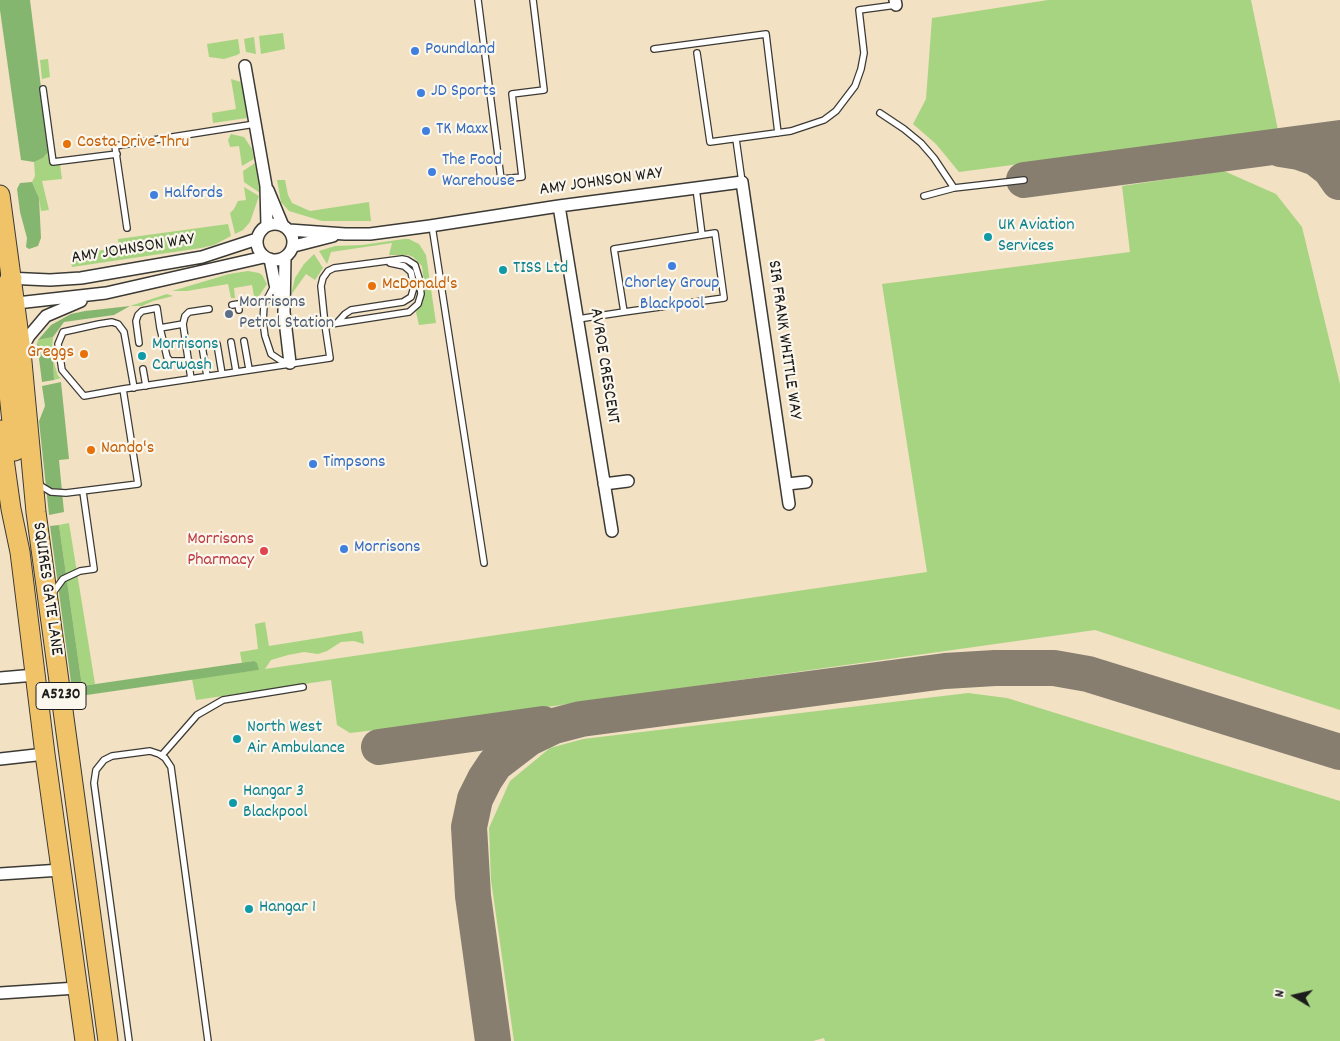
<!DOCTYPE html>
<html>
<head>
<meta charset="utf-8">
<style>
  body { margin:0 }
  #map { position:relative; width:1340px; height:1041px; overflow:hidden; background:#f2e1c3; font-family:Dekko,sans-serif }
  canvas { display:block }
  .north { position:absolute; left:1270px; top:971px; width:50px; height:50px; -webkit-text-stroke:4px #fbf7ec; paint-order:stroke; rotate:279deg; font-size:14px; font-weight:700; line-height:20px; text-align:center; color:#1c1c1c }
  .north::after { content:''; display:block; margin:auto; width:18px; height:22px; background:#1c1c1c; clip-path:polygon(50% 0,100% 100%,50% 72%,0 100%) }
</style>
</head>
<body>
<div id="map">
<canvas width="1340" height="1041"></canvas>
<div class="north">N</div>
</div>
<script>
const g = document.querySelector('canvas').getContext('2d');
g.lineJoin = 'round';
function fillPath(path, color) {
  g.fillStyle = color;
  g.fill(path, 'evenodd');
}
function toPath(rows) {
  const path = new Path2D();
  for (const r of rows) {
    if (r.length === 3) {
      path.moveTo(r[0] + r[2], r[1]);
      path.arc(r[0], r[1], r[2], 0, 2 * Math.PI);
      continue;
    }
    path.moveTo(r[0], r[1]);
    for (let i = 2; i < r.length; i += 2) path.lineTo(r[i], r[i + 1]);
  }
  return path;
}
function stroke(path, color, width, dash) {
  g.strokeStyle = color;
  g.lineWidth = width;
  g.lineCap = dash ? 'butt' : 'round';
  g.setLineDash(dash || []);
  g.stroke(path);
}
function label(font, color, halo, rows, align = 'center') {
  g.font = font + ' Dekko,sans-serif';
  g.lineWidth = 4.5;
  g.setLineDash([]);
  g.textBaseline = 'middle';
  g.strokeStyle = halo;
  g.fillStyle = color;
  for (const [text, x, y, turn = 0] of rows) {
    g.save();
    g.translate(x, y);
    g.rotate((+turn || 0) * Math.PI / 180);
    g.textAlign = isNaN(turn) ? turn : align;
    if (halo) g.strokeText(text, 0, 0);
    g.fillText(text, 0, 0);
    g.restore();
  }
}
const green = toPath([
  [1048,0,1251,0,1278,130,959,172,936,144,913,124,926,99,932,18],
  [283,33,285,49,261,54,259,36],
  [254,37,256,54,246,52,244,39],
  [238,39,240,53,237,55,224,59,209,57,207,44],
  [48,59,50,77,42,79,40,60],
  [231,79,241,82,247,118,213,123,212,113,236,109],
  [231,134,244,137,252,149,254,159,242,166,239,146,230,147,228,140],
  [49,151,50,165,60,164,62,179,42,181,49,210,41,211,39,198,32,182,35,176,34,162,43,158],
  [255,163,260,193,244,182,243,171],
  [1224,171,1276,194,1302,227,1340,384,1340,710,1095,630,426,724,350,733,337,725,331,680,196,700,192,679,258,670,254,661,242,663,240,652,258,649,255,624,265,622,269,646,362,631,364,644,354,641,341,642,327,651,318,654,304,652,288,655,271,660,265,669,927,572,882,284,1130,252,1122,186],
  [277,180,285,180,288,195,292,203,310,211,369,202,371,221,322,221,289,211,281,202],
  [244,187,259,196,250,222,243,230,235,234,230,213,234,209,238,201,246,200],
  [228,224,231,236,214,245,201,248,72,267,71,261,88,258,87,252,119,248,118,239],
  [404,239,409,239,419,244,426,255,436,323,419,325,416,312,422,302,425,289,422,266,413,257,408,255,389,255,392,243,331,252,327,264,319,251,335,246,362,245],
  [314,254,323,268,315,280,306,274,291,295,295,278,304,264],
  [248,271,259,273,262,275,267,284,255,302,252,285,234,288,235,298,231,298,228,284,187,291,172,291,229,274],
  [167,294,173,296,153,301,142,306,130,306],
  [53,337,52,348,53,360,58,376,61,378,54,380,53,360,37,343,38,340],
  [69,523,95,684,82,686,59,525],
  [968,693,1007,698,1340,801,1340,1041,825,1041,824,1038,813,1041,514,1041,491,880,489,828,510,781,550,748,583,739]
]);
const forest = toPath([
  [0,0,30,0,49,151,43,158,34,162,21,160,0,10],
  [32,182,39,198,41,238,38,246,29,249,26,247,27,238,20,212,17,189,20,183],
  [130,306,114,315,64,322,53,337,38,340,51,325,71,314,85,311],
  [37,343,53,360,54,380,42,382],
  [61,382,69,459,59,460,64,512,49,515,39,421,45,406,42,386],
  [59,525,82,686,254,661,257,663,259,670,73,697,50,526]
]);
const taxiway = toPath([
  [1280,149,1299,152,1316,158,1330,169,1339,182],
  [1024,180,1340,138],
  [379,747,543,724],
  [493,1041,473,896,469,827,475,799,485,779,495,764,529,738,554,726,581,719,945,671,995,668,1054,668,1088,674,1340,752]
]);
const service = toPath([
  [478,0,501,179,522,177,512,94,544,90,533,0],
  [654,49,766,34,778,133],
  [697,53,710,142,791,131,824,120,836,111,855,86,861,69,864,53,859,10,896,5],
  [43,89,53,162,117,154],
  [880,113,904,129,921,143,934,158,954,188,1024,180],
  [736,139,742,182],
  [696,188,702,235],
  [924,196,954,188],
  [432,226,484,563],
  [127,228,115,146,255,124],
  [275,284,264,305,263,322,265,336,271,354,280,360,288,363],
  [232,305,238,304,239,310],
  [578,319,624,312,724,298,715,233,614,249,624,312],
  [337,323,345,314,351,310,403,302,411,297,414,287,411,272,404,266,390,263],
  [160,328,167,357,170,361,189,361],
  [244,341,249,369],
  [231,342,236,371],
  [139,343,136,321,138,315,142,311,157,308,160,328,183,324],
  [217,344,222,374],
  [202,346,207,376],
  [143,369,146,386],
  [191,379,183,324,185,316,189,312,209,309],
  [123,389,84,396,62,370,58,344,63,332,99,324,112,322,118,324,124,332,134,388],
  [38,482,41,486,51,492,66,493,138,484,123,389,330,358,325,325,321,286,323,278,328,271,334,268,402,259,407,260,415,265,419,278,421,294,418,304,409,312,325,325],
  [52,594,63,579,80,571,94,569,83,492],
  [162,755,197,715,223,700,303,687],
  [129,1041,94,783,96,770,104,760,112,756,150,751,159,754,165,758,171,767,208,1041]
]);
const minor = toPath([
  [895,0,896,5],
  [245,66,266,186,267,226],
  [268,190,283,226],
  [559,206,612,531],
  [275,242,18],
  [289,230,345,234,370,234,430,226,559,206,742,182,789,504],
  [294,246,333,236],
  [285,257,284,312,290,363],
  [270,259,275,284,281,301],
  [6,278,50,280,81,278,202,257,257,239],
  [8,304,106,293,264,257],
  [22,349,29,336,46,316,81,301],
  [604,484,628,481],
  [787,484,806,482],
  [0,678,35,675],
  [0,759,45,754],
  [0,874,61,870],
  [0,993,77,988]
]);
const primary = toPath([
  [0,195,21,351,36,512,108,1041],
  [12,278,5,287,2,294,1,317,15,451],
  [0,430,11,509,20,552,45,754,85,1041]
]);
const markers = [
  [415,51,5,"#3f7fe0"],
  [421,93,5,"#3f7fe0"],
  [426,131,5,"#3f7fe0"],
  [67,144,5,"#e8710a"],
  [432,172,5,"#3f7fe0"],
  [154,195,5,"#3f7fe0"],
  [988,237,5,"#0f9aa8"],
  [672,266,5,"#3f7fe0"],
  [503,270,5,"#0f9aa8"],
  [372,286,5,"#e8710a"],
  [229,314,5,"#5c6f8a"],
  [84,354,5,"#e8710a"],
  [142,356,5,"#0f9aa8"],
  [91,450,5,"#e8710a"],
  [313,464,5,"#3f7fe0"],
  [344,549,5,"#3f7fe0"],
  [264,551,5,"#e0444e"],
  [237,739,5,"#0f9aa8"],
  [233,803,5,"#0f9aa8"],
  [249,909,5,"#0f9aa8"]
];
const shields = [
  [61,696,50]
];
const shieldNames = [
  ["A5230",61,696]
];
const shopNames = [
  ["Poundland",425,51],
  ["JD Sports",431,93],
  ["TK Maxx",436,131],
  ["The Food",442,162],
  ["Warehouse",442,183],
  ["Halfords",164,195],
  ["Chorley Group",672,285,"center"],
  ["Blackpool",672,306,"center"],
  ["Timpsons",323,464],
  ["Morrisons",354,549]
];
const foodNames = [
  ["Costa Drive Thru",77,144],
  ["McDonald's",382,286],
  ["Greggs",74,354,"right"],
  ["Nando's",101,450]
];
const streetNames = [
  ["AMY JOHNSON WAY",601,183,-8],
  ["AMY JOHNSON WAY",133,250,-9],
  ["SIR FRANK WHITTLE WAY",783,340,82],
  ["AVROE CRESCENT",603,366,81],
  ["SQUIRES GATE LANE",46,589,82]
];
const cultureNames = [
  ["UK Aviation",998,227],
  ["Services",998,248],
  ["TISS Ltd",513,270],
  ["Morrisons",152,346],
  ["Carwash",152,367],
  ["North West",247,729],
  ["Air Ambulance",247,750],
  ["Hangar 3",243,793],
  ["Blackpool",243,814],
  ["Hangar 1",259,909]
];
const serviceNames = [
  ["Morrisons",239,304],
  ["Petrol Station",239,325]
];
const healthNames = [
  ["Morrisons",254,541],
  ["Pharmacy",254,562]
];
fillPath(green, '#a7d481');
fillPath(forest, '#85b66f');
stroke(taxiway, '#877e70', 36);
stroke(service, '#3c3a35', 8);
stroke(minor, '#3c3a35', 14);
stroke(primary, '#3c3a35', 21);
stroke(service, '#fff', 5.5);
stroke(minor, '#fff', 11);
stroke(primary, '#f1c369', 19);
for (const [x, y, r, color] of markers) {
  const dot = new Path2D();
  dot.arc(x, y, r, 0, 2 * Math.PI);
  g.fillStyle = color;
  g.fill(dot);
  stroke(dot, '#fbf7ec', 2);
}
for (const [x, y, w] of shields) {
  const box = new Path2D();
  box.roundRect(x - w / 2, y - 13.5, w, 27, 4);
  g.fillStyle = '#fbf7ec';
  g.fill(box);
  stroke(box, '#1c1c1c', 1);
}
label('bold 16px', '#1c1c1c', null, shieldNames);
label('18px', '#366cbe', '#fbf7ec', shopNames, 'left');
label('18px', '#c56008', '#fbf7ec', foodNames, 'left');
label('18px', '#1c1c1c', '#fbf7ec', streetNames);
label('18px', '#0d838f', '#fbf7ec', cultureNames, 'left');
label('18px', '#4e5e75', '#fbf7ec', serviceNames, 'left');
label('18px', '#be3a42', '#fbf7ec', healthNames, 'right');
</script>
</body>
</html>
